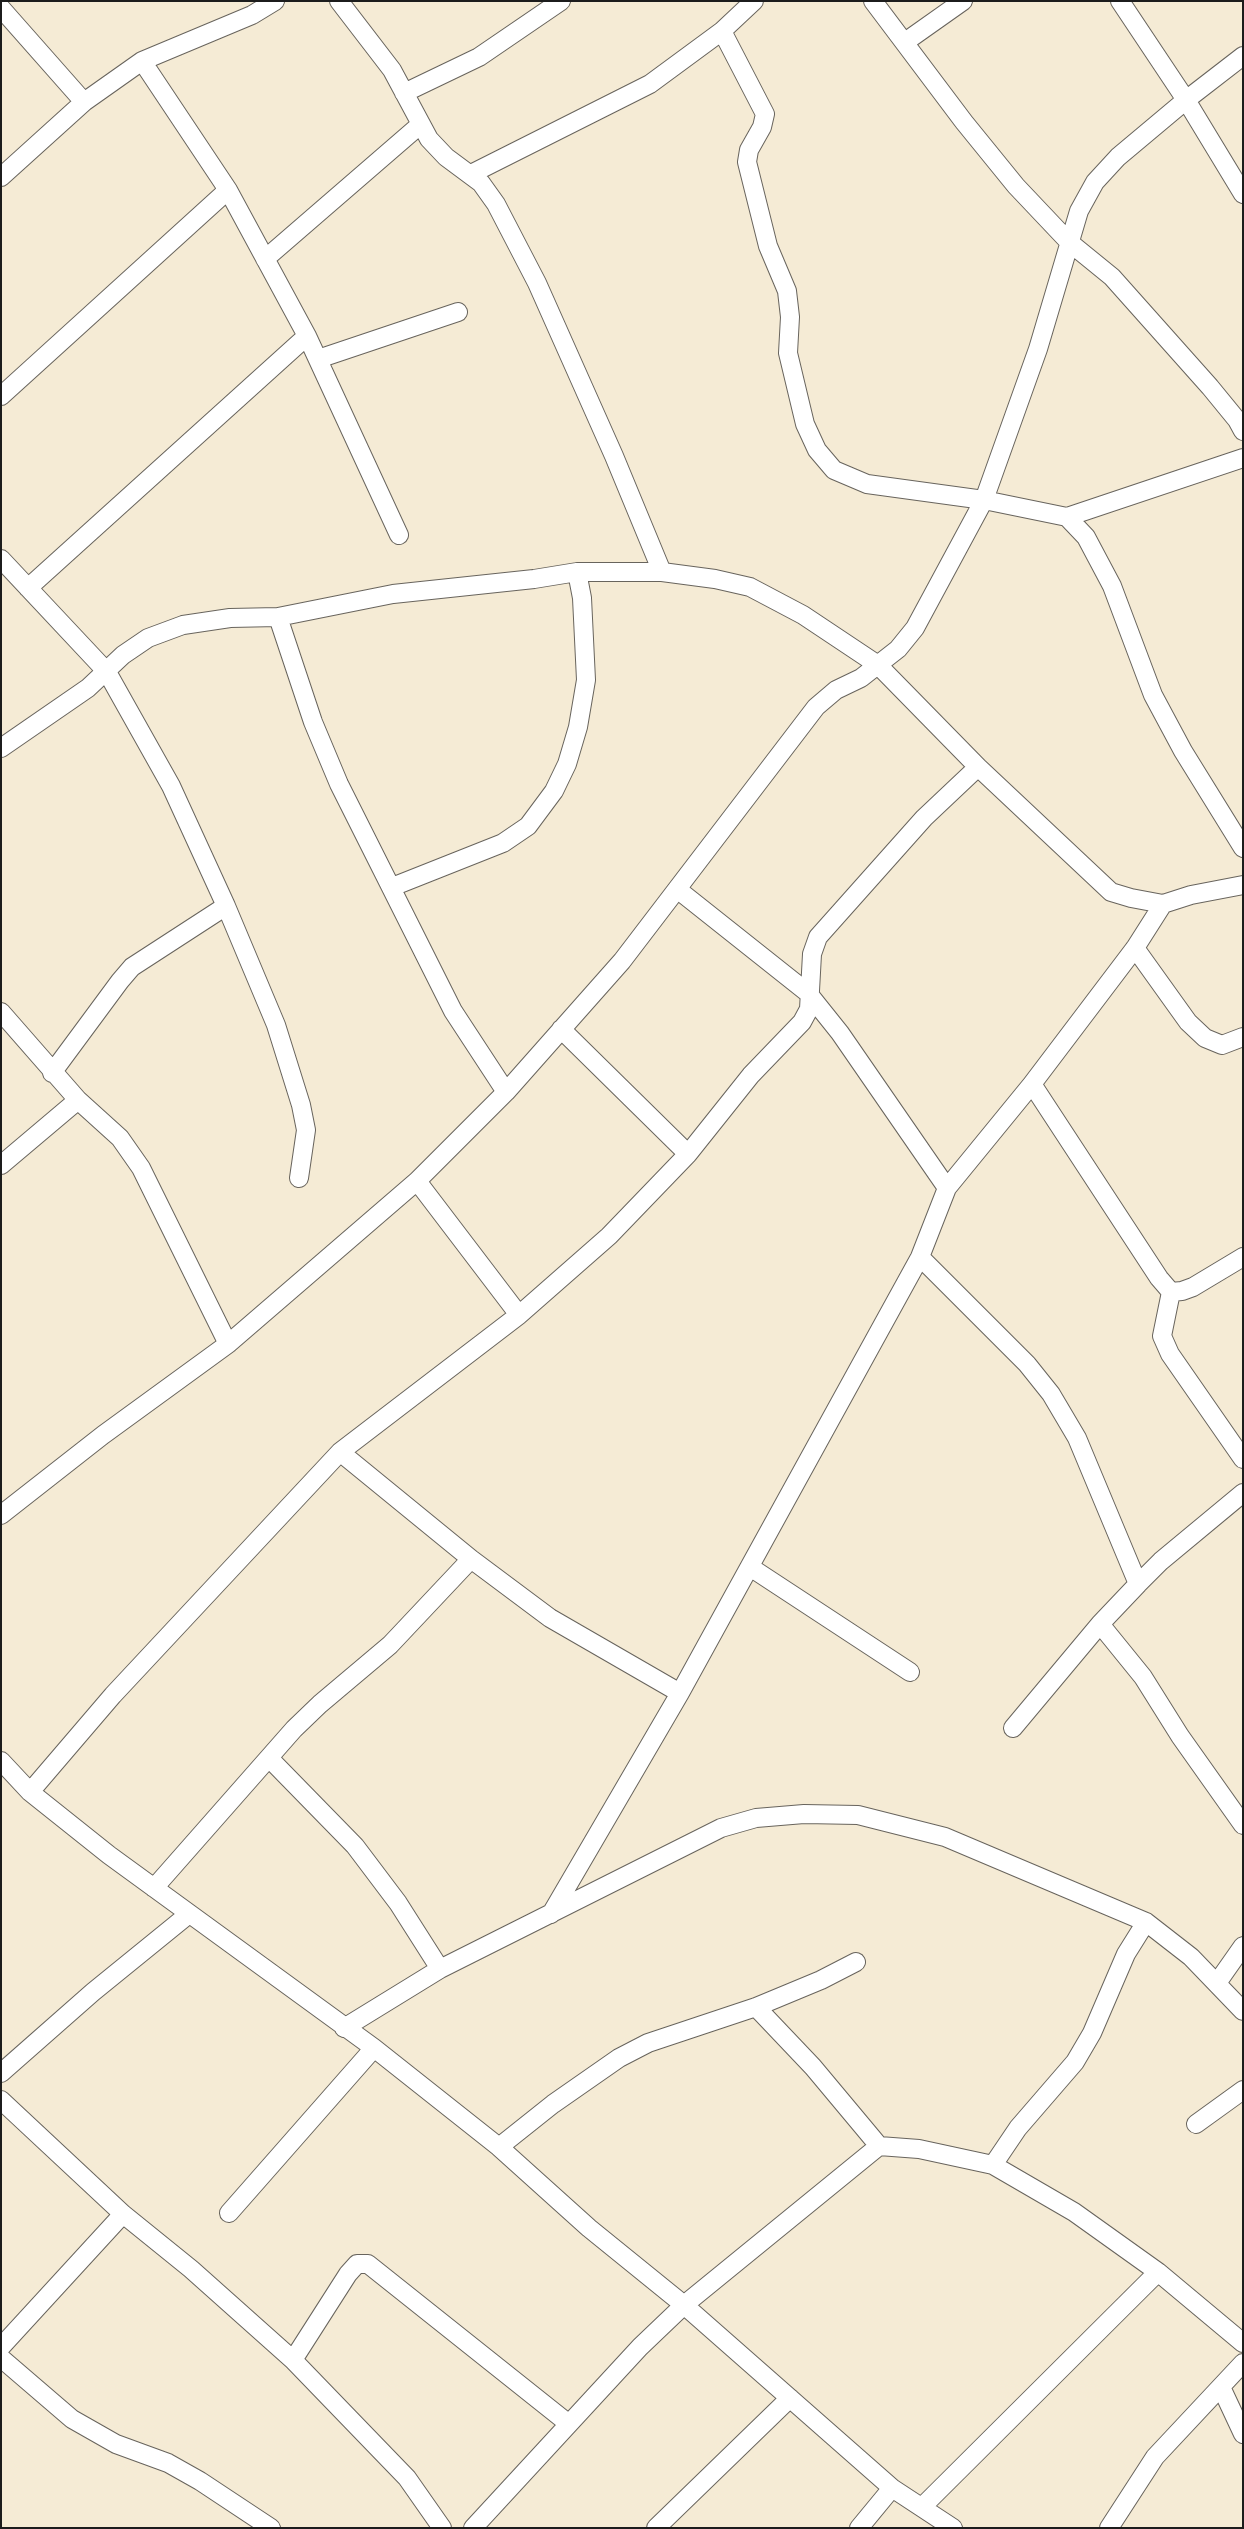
<!DOCTYPE html>
<html>
<head>
<meta charset="utf-8">
<style>
  body { margin:0 }
  #map { position:relative; width:1244px; height:2529px; overflow:hidden; background:#f5ebd5; font-family:Caveat,sans-serif }
  canvas { display:block }
  .frame { position:absolute; inset:0; border:2px solid #1c1c1c; pointer-events:none }
</style>
</head>
<body>
<div id="map">
<canvas width="1244" height="2529"></canvas>
<div class="frame"></div>
</div>
<script>
const g = document.querySelector('canvas').getContext('2d');
g.lineJoin = 'round';
function toPath(rows) {
  const path = new Path2D();
  for (const r of rows) {
    path.moveTo(r[0], r[1]);
    for (let i = 2; i < r.length; i += 2) path.lineTo(r[i], r[i + 1]);
  }
  return path;
}
function stroke(path, color, width, dash) {
  g.strokeStyle = color;
  g.lineWidth = width;
  g.lineCap = dash ? 'butt' : 'round';
  g.setLineDash(dash || []);
  g.stroke(path);
}
const street = toPath([
  [339,1,392,70,429,139,446,157,481,183,496,204,537,283,614,456,662,572],
  [873,1,964,122,1016,186,1069,242,1112,277,1210,387,1237,420,1243,431],
  [1120,1,1186,100,1243,194],
  [1,8,84,102],
  [722,31,765,114,762,127,749,150,747,162,768,246,787,291,790,317,788,353,805,424,817,450,834,470,867,484,984,500,1067,517,1086,537,1112,586,1153,695,1183,751,1243,848],
  [905,42,963,1],
  [142,61,228,190,307,336,399,535],
  [404,93,479,57,561,1],
  [471,174,650,84,722,31,754,1],
  [1,177,84,102,142,61,252,15,275,1],
  [265,259,421,124],
  [318,359,458,312],
  [1,396,228,190],
  [1067,517,1243,458],
  [1,559,107,672,171,786,226,906,276,1025,301,1105,306,1130,299,1178],
  [28,588,307,336],
  [278,617,313,722,339,784,453,1011,506,1092],
  [1,748,88,688,123,655,148,638,183,625,230,618,278,617,393,594,534,579,577,572,662,572,715,579,750,587,803,615,878,665,978,767,1111,892,1131,898,1163,904,1191,895,1243,885],
  [392,887,503,843,528,826,554,791,567,764,578,727,586,680,582,598,577,572],
  [677,889,808,993,840,1033,947,1188],
  [1135,948,1188,1022,1205,1038,1222,1045,1243,1037],
  [1,1012,78,1100,120,1138,141,1168,228,1344],
  [561,1029,688,1154],
  [52,1073,120,981,132,967,226,906],
  [1032,1084,1159,1278,1171,1292,1182,1291,1193,1287,1243,1257],
  [1,1165,78,1100],
  [417,1181,519,1315],
  [920,1257,1027,1364,1051,1394,1077,1438,1138,1584],
  [1171,1292,1162,1336,1170,1354,1243,1459],
  [340,1452,471,1559,550,1618,680,1693],
  [1,1515,103,1435,228,1344,417,1181,506,1092,622,961,816,707,836,690,861,678,898,649,915,628,984,500,1038,349,1079,211,1095,182,1118,157,1186,100,1243,56],
  [750,1567,910,1672],
  [1100,1624,1143,1677,1180,1736,1243,1825],
  [1013,1728,1100,1624,1138,1584,1161,1561,1243,1493],
  [269,1758,355,1846,398,1903,440,1969],
  [1,1761,30,1792,109,1855,374,2048,499,2147,589,2228,684,2305,892,2488,953,2528],
  [30,1792,113,1695,340,1452,519,1315,609,1236,688,1154,751,1075,802,1022,809,1009,812,954,818,937,924,818,978,767],
  [154,1888,294,1729,320,1704,390,1645,471,1559],
  [551,1914,680,1693,920,1257,947,1188,1032,1084,1135,948,1163,904],
  [1217,1983,1243,1946],
  [756,2007,813,2067,879,2146],
  [344,2028,440,1969,721,1828,756,1818,804,1814,858,1815,945,1837,1146,1922,1191,1957,1243,2011],
  [1,2073,93,1992,189,1914],
  [1,2100,123,2214,191,2269,293,2360,407,2478,442,2528],
  [1196,2124,1243,2090],
  [499,2147,553,2104,619,2058,648,2043,756,2007,821,1980,856,1962],
  [993,2165,1018,2128,1075,2062,1092,2033,1126,1954,1146,1922],
  [229,2213,374,2048],
  [1,2347,123,2214],
  [1,2358,72,2419,116,2444,168,2463,200,2481,271,2528],
  [293,2360,348,2274,357,2264,368,2264,569,2424],
  [1221,2387,1243,2434],
  [922,2507,1158,2272],
  [473,2528,640,2347,684,2305,879,2146,919,2149,993,2165,1074,2212,1158,2272,1243,2343],
  [656,2528,790,2398],
  [859,2528,892,2488],
  [1109,2528,1155,2457,1243,2363]
]);
stroke(street, '#68645d', 20);
stroke(street, '#fff', 18);
</script>
</body>
</html>
